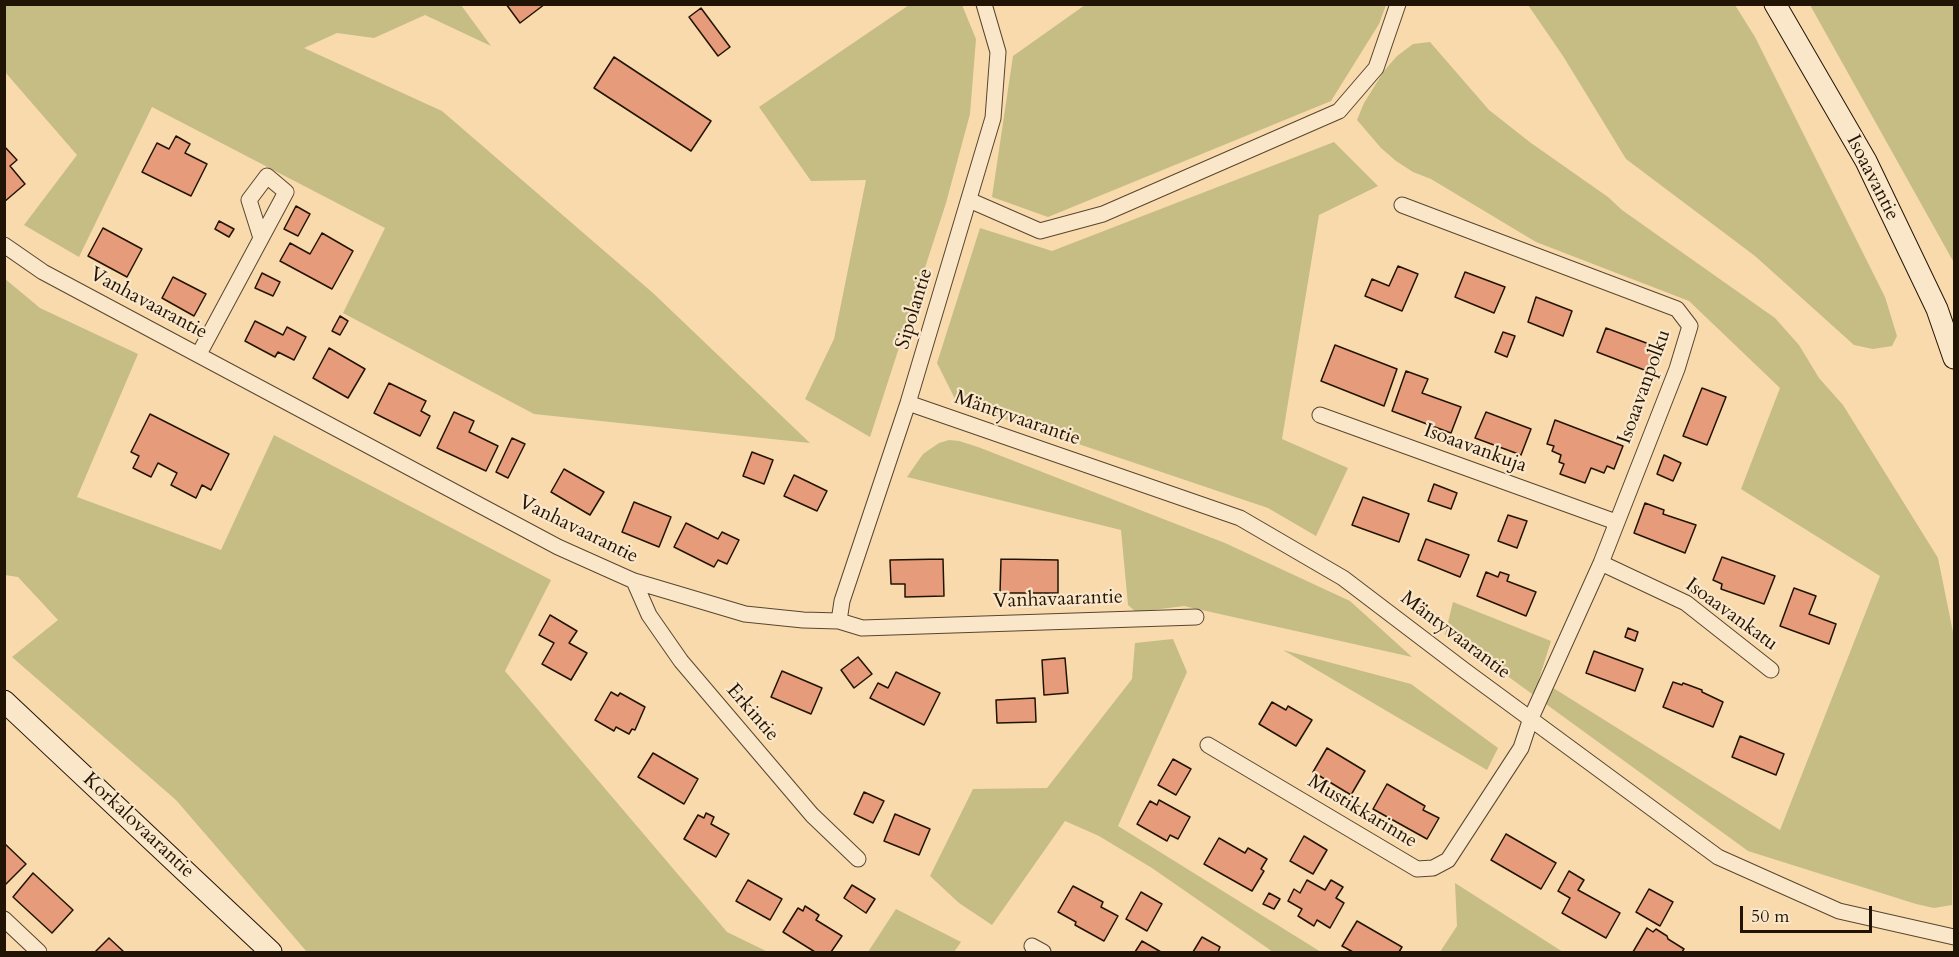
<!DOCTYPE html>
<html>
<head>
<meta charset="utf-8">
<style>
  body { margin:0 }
  #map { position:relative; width:1959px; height:957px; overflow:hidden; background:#f8daad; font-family:Cardo,serif }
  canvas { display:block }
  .frame { position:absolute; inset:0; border:6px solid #221404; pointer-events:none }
  .scale { position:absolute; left:1740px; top:906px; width:132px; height:27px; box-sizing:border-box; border:3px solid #221404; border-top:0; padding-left:8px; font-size:18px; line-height:21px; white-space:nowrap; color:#221404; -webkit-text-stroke:4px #fae7ca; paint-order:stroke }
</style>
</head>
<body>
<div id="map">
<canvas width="1959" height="957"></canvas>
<div class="frame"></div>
<div class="scale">50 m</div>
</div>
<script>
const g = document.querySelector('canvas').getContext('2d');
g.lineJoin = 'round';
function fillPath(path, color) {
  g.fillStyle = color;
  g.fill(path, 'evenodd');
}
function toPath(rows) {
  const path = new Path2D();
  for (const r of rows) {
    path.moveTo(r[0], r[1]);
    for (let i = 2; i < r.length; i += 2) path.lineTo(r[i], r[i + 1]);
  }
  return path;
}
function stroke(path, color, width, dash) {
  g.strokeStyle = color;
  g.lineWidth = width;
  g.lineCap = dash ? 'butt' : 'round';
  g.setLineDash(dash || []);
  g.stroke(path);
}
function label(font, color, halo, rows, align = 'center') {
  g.font = font + ' Cardo,serif';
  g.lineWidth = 4.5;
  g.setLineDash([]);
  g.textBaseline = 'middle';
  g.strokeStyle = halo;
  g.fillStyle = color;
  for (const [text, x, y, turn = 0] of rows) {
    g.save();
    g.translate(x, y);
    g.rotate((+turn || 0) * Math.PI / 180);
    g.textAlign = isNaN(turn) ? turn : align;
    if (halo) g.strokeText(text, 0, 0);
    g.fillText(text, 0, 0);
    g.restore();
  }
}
const green = toPath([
  [4,5,461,5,491,46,425,15,374,38,337,33,304,48,442,111,653,293,810,443,534,414,343,313,385,228,152,107,79,257,24,225,77,155,5,72],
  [909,5,962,5,976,39,970,114,946,203,870,437,805,399,834,339,866,180,811,181,759,107],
  [1085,5,1085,4,1386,5,1379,24,1331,101,1048,217,992,197,1013,56],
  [1528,5,1735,5,1755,37,1885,297,1897,336,1892,346,1873,349,1854,345,1755,256,1626,159,1563,56],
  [1810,5,1954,5,1954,266,1953,261],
  [1430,42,1489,110,1531,143,1608,197,1622,210,1775,318,1799,345,1819,378,1843,405,1938,558,1954,637,1952,905,1934,908,1916,904,1748,851,1462,643,1445,635,1453,602,1551,641,1539,679,1780,830,1880,576,1741,489,1780,388,1689,301,1536,242,1431,179,1413,172,1396,161,1381,148,1357,120,1364,103,1384,71,1397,56,1413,44],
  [1334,142,1378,186,1319,215,1282,439,1348,468,1316,536,1268,508,957,403,937,363,980,228,1052,251],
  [4,278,40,308,138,354,77,497,221,550,274,435,551,580,505,671,727,932,768,952,307,952,176,800,12,657,58,620,18,577,5,575],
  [949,440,959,441,978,447,1225,543,1350,601,1412,657,1184,606,1136,612,1128,605,1121,530,907,477,923,454,939,443],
  [1173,639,1187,672,1118,826,1321,952,1273,952,1152,868,1099,836,1065,821,992,925,959,903,930,876,973,789,1047,788,1132,679,1135,643],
  [1283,650,1411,684,1498,748,1487,770],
  [1455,883,1563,952,1440,952,1457,926],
  [896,909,961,942,954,952,868,952]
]);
const building = toPath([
  [506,4,545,4,520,23,506,4],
  [701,8,730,47,718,56,689,17,701,8],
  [614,57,711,121,691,151,594,88,614,57],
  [176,136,190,144,185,153,207,164,191,196,142,172,157,143,169,149,176,136],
  [4,146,17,160,10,166,25,184,4,202,4,146],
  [296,206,310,214,298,236,284,229,296,206],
  [219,221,234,229,229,237,215,229,219,221],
  [103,228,142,249,127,277,88,256,103,228],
  [322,233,353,251,332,289,280,261,290,243,310,254,322,233],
  [1398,266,1418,274,1402,311,1365,296,1372,279,1389,286,1398,266],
  [1465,272,1505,287,1494,313,1455,297,1465,272],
  [262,273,280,282,273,296,255,288,262,273],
  [173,277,206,294,194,316,162,298,173,277],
  [1536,297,1572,311,1563,336,1528,322,1536,297],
  [340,316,348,321,340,335,332,331,340,316],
  [255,321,283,335,287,327,306,337,294,360,278,352,275,357,245,341,255,321],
  [1606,328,1657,347,1647,371,1597,352,1606,328],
  [1503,332,1515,336,1507,357,1495,352,1503,332],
  [1335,345,1397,369,1384,406,1321,381,1335,345],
  [329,348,365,369,348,398,313,378,329,348],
  [1406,371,1428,379,1422,393,1461,407,1451,433,1392,411,1406,371],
  [389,383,426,401,421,411,430,416,420,436,374,413,389,383],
  [1702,388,1726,397,1707,445,1683,436,1702,388],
  [454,412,474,421,469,432,498,446,486,471,437,448,454,412],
  [1486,412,1531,429,1521,455,1475,438,1486,412],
  [150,414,229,454,211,490,202,485,196,498,171,485,177,473,158,463,151,477,133,468,139,456,131,452,150,414],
  [1555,420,1623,446,1614,469,1607,466,1604,473,1591,468,1585,483,1560,474,1564,464,1559,462,1561,455,1552,451,1554,446,1547,444,1555,420],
  [512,438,525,444,508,478,496,472,512,438],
  [752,452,773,460,764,484,743,476,752,452],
  [1664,455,1681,463,1673,481,1657,474,1664,455],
  [564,469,604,492,590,515,551,492,564,469],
  [794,475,827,491,817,511,784,496,794,475],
  [1434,484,1457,493,1451,509,1428,501,1434,484],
  [1363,497,1409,514,1399,542,1352,525,1363,497],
  [634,502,671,517,659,547,622,532,634,502],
  [1645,503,1664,510,1663,514,1696,525,1685,553,1634,533,1645,503],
  [1508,515,1527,521,1517,548,1498,541,1508,515],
  [686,523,718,539,722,532,739,540,727,564,718,560,714,567,674,547,686,523],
  [1426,539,1469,555,1460,577,1418,560,1426,539],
  [1722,557,1775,576,1764,604,1721,589,1722,584,1713,580,1722,557],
  [943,559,944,596,905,597,905,584,891,584,890,560,943,559],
  [1001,559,1058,560,1058,593,1000,593,1001,559],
  [1486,572,1498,577,1500,572,1509,575,1507,581,1536,592,1526,616,1477,596,1486,572],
  [1794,588,1816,596,1809,614,1836,624,1829,644,1780,626,1794,588],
  [550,615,577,631,569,643,587,653,571,680,542,664,554,643,539,635,550,615],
  [1628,628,1638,632,1635,641,1625,637,1628,628],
  [1594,651,1643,669,1635,691,1586,673,1594,651],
  [858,657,872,674,854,688,841,670,858,657],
  [1065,658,1068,693,1044,695,1042,660,1065,658],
  [782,671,822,688,811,714,771,697,782,671],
  [896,672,940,693,924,725,870,698,878,683,888,688,896,672],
  [1673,682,1682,685,1683,683,1702,690,1702,692,1723,702,1713,727,1663,707,1673,682],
  [611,692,618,696,620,693,645,707,635,730,632,729,629,734,616,727,614,731,595,720,611,692],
  [1035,698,1036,722,997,723,996,700,1035,698],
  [1272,702,1286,710,1288,706,1312,720,1296,746,1259,724,1272,702],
  [1740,736,1784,754,1776,775,1732,757,1740,736],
  [1327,748,1365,771,1351,795,1313,772,1327,748],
  [653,753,698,779,684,804,638,777,653,753],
  [1173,759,1191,769,1176,795,1158,785,1173,759],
  [1387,784,1425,806,1423,810,1439,818,1427,839,1373,809,1387,784],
  [864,792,884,801,873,823,854,814,864,792],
  [1159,800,1190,817,1178,839,1170,835,1167,841,1137,824,1150,801,1157,805,1159,800],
  [706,813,714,817,711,824,729,834,716,857,684,839,698,815,704,818,706,813],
  [895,814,930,829,919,855,884,841,895,814],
  [1506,834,1556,863,1541,889,1491,860,1506,834],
  [1304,836,1327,850,1313,874,1290,861,1304,836],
  [1219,838,1245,853,1248,848,1267,859,1261,869,1264,871,1252,891,1204,864,1219,838],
  [4,843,26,864,6,884,4,882,4,843],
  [1569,871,1584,880,1578,890,1620,913,1606,938,1562,913,1570,898,1558,891,1569,871],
  [33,873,73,910,52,933,13,897,33,873],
  [748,880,782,899,770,920,736,901,748,880],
  [1307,880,1325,890,1331,880,1343,887,1336,898,1344,903,1330,928,1317,920,1314,926,1298,916,1302,909,1288,901,1294,889,1300,893,1307,880],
  [852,885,875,899,866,913,844,898,852,885],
  [1073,886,1103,902,1101,907,1118,916,1104,941,1075,925,1076,922,1058,912,1073,886],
  [1649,889,1673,902,1660,926,1636,912,1649,889],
  [1141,892,1162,904,1147,931,1126,919,1141,892],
  [1269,893,1280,899,1274,909,1263,904,1269,893],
  [805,906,819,915,816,920,842,936,831,952,815,952,783,932,798,908,803,911,805,906],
  [1357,921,1402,947,1399,952,1353,952,1342,946,1357,921],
  [1647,928,1653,932,1656,929,1667,936,1668,939,1684,949,1682,952,1633,952,1647,928],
  [1202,937,1220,947,1218,952,1193,952,1202,937],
  [109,938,124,952,95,952,109,938],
  [1142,941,1161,952,1135,952,1142,941]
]);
const street = toPath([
  [969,200,1040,231,1103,214,1339,111,1376,68,1398,4],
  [4,245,43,272,558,547,634,581,745,614,803,620,839,621,862,628,1196,617],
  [199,354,286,192,267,176,249,200,261,238],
  [908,403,1240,518,1343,578,1464,670,1718,857,1839,911,1954,937],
  [1320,415,1616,522],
  [1601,563,1686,603,1771,670],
  [634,581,649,615,681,661,812,815,858,859],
  [839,621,842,601,908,403,993,118,998,52,984,4],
  [1208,745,1417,869,1433,868,1448,860,1521,748,1531,718,1601,563,1677,369,1690,326,1677,309,1402,205],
  [4,919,39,952],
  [1032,946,1043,952]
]);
const secondary = toPath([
  [1775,4,1866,161,1937,309,1954,358],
  [4,701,271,952]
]);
const streetNames = [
  ["Isoaavantie",1872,178,63],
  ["Vanhavaarantie",148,304,28],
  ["Sipolantie",915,309,-73],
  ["Isoaavanpolku",1645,387,-70],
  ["Mäntyvaarantie",1017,419,19],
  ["Isoaavankuja",1475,449,20],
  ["Vanhavaarantie",578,530,26],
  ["Vanhavaarantie",1058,600,-2],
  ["Isoaavankatu",1731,615,36],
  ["Mäntyvaarantie",1455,636,37],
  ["Erkintie",752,713,49],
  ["Mustikkarinne",1362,812,31],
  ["Korkalovaarantie",138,826,43]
];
fillPath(green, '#c5bd84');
fillPath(building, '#e69b7a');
stroke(building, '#221404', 1.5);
stroke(street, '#58462e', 17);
stroke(secondary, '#221404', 23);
stroke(street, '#fae7ca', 15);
stroke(secondary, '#fae7ca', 21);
label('20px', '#221404', '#fae7ca', streetNames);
</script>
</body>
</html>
